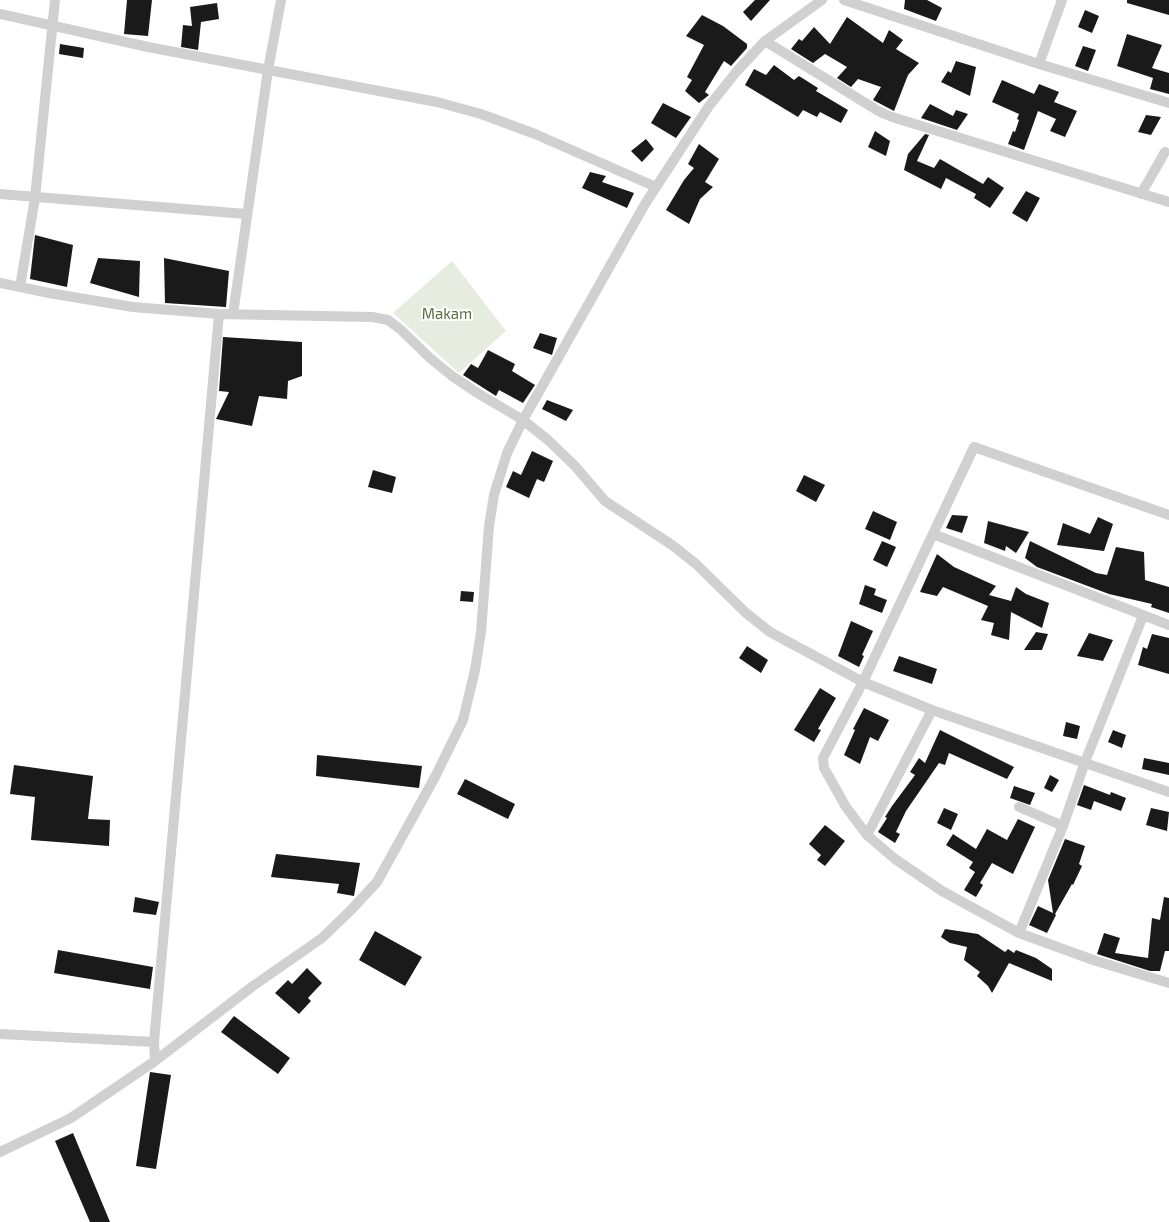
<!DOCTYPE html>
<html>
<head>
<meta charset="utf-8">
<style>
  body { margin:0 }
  canvas { display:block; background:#fff }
</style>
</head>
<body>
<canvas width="1169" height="1222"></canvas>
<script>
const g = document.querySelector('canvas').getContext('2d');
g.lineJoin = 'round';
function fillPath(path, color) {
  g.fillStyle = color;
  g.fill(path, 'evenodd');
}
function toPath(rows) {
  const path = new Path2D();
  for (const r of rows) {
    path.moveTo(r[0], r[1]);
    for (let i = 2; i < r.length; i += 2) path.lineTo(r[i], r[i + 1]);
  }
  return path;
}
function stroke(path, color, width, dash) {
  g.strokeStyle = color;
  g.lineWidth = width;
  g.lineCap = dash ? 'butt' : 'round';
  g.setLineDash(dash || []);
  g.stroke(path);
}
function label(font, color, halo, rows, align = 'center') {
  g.font = font + ' "Exo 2",sans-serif';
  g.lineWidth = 4;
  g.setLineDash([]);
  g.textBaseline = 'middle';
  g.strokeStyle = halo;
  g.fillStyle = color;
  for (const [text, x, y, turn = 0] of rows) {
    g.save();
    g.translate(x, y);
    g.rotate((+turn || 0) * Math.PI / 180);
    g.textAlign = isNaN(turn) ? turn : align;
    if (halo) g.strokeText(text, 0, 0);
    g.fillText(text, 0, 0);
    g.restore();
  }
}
const green = toPath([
  [452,261,506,331,459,373,393,313]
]);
const building = toPath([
  [127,0,152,0,148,36,124,34],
  [755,0,770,0,751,21,743,12],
  [905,0,927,0,942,8,936,21,904,9],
  [1127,0,1169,0,1169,15,1127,3],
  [217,3,219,19,201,22,198,50,181,47,183,25,192,26,190,7],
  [1085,10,1099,16,1092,33,1078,27],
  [702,15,723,26,747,44,747,48,731,66,724,61,705,92,709,95,699,103,685,91,692,80,687,77,704,45,686,36],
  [847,17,883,43,889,30,903,40,896,49,919,63,908,75,894,111,873,100,881,87,858,79,851,87,837,78,847,67,825,54,813,63,791,49,799,39,802,41,814,27,830,44],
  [1127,34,1162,45,1152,68,1169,73,1169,94,1150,89,1153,78,1117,66],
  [60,44,84,48,83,58,59,54],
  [1083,46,1096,50,1088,71,1075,66],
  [956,61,976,67,970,96,941,82,948,71,951,73],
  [774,65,794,80,799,76,818,88,816,91,848,110,841,123,820,112,817,117,803,110,798,117,745,85,754,69,766,75],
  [1002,80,1034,94,1039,84,1059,92,1054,102,1077,111,1065,137,1050,131,1056,119,1038,111,1024,150,1008,144,1013,131,1015,132,1019,120,1017,119,1019,114,992,102],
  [663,103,691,117,676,138,651,123],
  [930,104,953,116,956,110,968,114,957,130,921,118],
  [1146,115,1161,117,1151,135,1138,132],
  [875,131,890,141,886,156,868,147],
  [925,134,929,135,917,161,934,168,940,159,983,184,988,177,1004,188,990,208,974,198,976,194,946,178,941,189,904,170,908,154],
  [646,139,654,149,642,162,631,151],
  [699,144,719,159,705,182,713,187,700,199,689,224,666,210,684,180,694,168,688,164],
  [590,172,606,176,602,182,634,193,627,208,582,188],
  [1026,191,1040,198,1027,222,1012,213],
  [35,235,73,245,67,287,30,279],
  [98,258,140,261,139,297,90,283],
  [164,258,229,271,226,307,165,303],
  [540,333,557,338,552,355,533,348],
  [223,337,302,342,302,376,288,381,287,399,259,396,252,426,216,419,229,392,219,391],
  [488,350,515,364,512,371,535,385,523,403,499,390,496,396,463,375,471,364,478,368],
  [547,400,573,410,566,421,542,409],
  [532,451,553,461,544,482,537,479,529,498,506,487,513,471,521,475],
  [373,470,396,477,392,493,368,487],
  [804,475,825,485,816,502,796,491],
  [873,511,897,522,890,540,865,529],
  [952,515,968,516,962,533,946,528],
  [1098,517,1113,524,1104,551,1057,545,1063,523,1090,534],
  [988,521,1029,532,1016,553,1006,546,1005,551,984,543],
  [882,541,896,547,887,567,873,560],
  [1030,541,1096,573,1107,575,1116,547,1144,552,1145,580,1169,587,1169,613,1151,607,1152,604,1109,594,1037,567,1025,558],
  [937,554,954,567,996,586,989,595,1011,601,1016,587,1026,594,1049,603,1042,628,1011,612,1009,640,991,635,994,623,981,620,988,606,943,587,937,596,920,592],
  [865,585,876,589,874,595,887,600,882,613,859,604],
  [461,591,474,592,473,602,460,601],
  [851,621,873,631,862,655,864,656,859,667,838,656],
  [1036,632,1048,634,1042,650,1024,650],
  [1089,633,1113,640,1103,661,1077,656],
  [1152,634,1169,638,1169,674,1138,665,1143,647,1147,649],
  [747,646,768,660,761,673,739,658],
  [899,656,937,669,932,684,893,671],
  [820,688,836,698,818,729,821,730,814,742,794,730],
  [864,708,889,720,878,741,870,737,860,764,844,755,855,730,853,729],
  [1066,722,1080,726,1077,739,1063,736],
  [940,730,1014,767,1007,779,949,753,945,765,939,763,906,811,896,832,900,834,895,843,878,832,887,818,885,817,892,806,915,775,910,772,919,758,925,763],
  [1113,730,1126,735,1122,748,1108,742],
  [317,755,422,766,419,788,316,776],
  [1144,758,1169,763,1169,775,1142,769],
  [14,765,93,776,88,819,110,820,109,846,31,840,35,797,10,794],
  [1050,775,1059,780,1052,792,1044,788],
  [465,779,515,804,508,819,457,794],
  [1084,785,1110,795,1111,792,1126,798,1121,811,1094,801,1091,810,1077,805],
  [1014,786,1035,793,1030,805,1010,798],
  [944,808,958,814,951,830,937,823],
  [1151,808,1169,812,1167,831,1146,825],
  [1018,819,1035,827,1013,874,992,863,980,883,983,885,976,897,964,890,975,872,969,868,973,862,946,845,953,834,976,849,987,829,1007,840],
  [825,825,845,841,825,866,817,860,821,855,809,844],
  [1065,839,1085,846,1079,864,1082,866,1073,885,1072,884,1055,914,1056,915,1047,933,1029,925,1038,906,1053,913,1048,880],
  [276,854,360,863,354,896,337,893,339,884,271,877],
  [135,897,159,902,156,915,133,912],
  [1164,897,1169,898,1169,951,1165,951,1160,971,1150,971,1097,954,1104,933,1120,938,1115,953,1148,958,1152,918,1160,920],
  [945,929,978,934,1005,952,1008,949,1014,953,1016,950,1036,958,1052,969,1052,981,1009,963,992,993,988,986,977,976,980,972,964,960,967,947,950,943,941,937],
  [375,931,422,957,405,986,359,960],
  [58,950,153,967,150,989,54,973],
  [307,968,322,983,308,998,311,1001,299,1014,275,993,288,980,292,984],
  [234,1016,290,1058,278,1074,221,1032],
  [150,1072,171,1075,156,1169,136,1166],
  [73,1133,110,1222,90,1222,55,1141]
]);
const street = toPath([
  [844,0,1039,64,1169,103],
  [0,14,148,47,437,102,481,114,535,134,656,187],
  [765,41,880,112,892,117,1169,202],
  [1039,64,1062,0],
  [0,194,246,214],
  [1141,194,1165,152],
  [0,283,49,293,133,307,219,314,372,317,388,320,400,329,430,358,452,376,479,394,523,420,548,440,575,466,605,501,672,545,696,564,746,613,770,632,863,682,932,710,1169,792],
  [20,287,35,198,55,0],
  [233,314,268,70,281,0],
  [1169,515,974,447,863,682,823,758,824,768,846,807,867,835,895,859,942,891,1019,933,1096,961,1169,983],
  [933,534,1169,625],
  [1019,807,1063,826],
  [867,835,932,710],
  [1019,933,1063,826,1085,762,1143,616],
  [0,1034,154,1042],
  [155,1061,154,1042,219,314],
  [0,1152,71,1118,155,1061,253,986,322,938,350,911,377,882,435,777,463,720,475,670,481,632,489,526,494,495,507,453,523,420,645,204,709,106,737,71,765,41,822,0]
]);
const parkNames = [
  ["Makam",447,314]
];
fillPath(green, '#e6ecdf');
fillPath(building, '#1a1a1a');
stroke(street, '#d0d0d0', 10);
label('15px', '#56703f', '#fff', parkNames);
</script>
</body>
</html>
